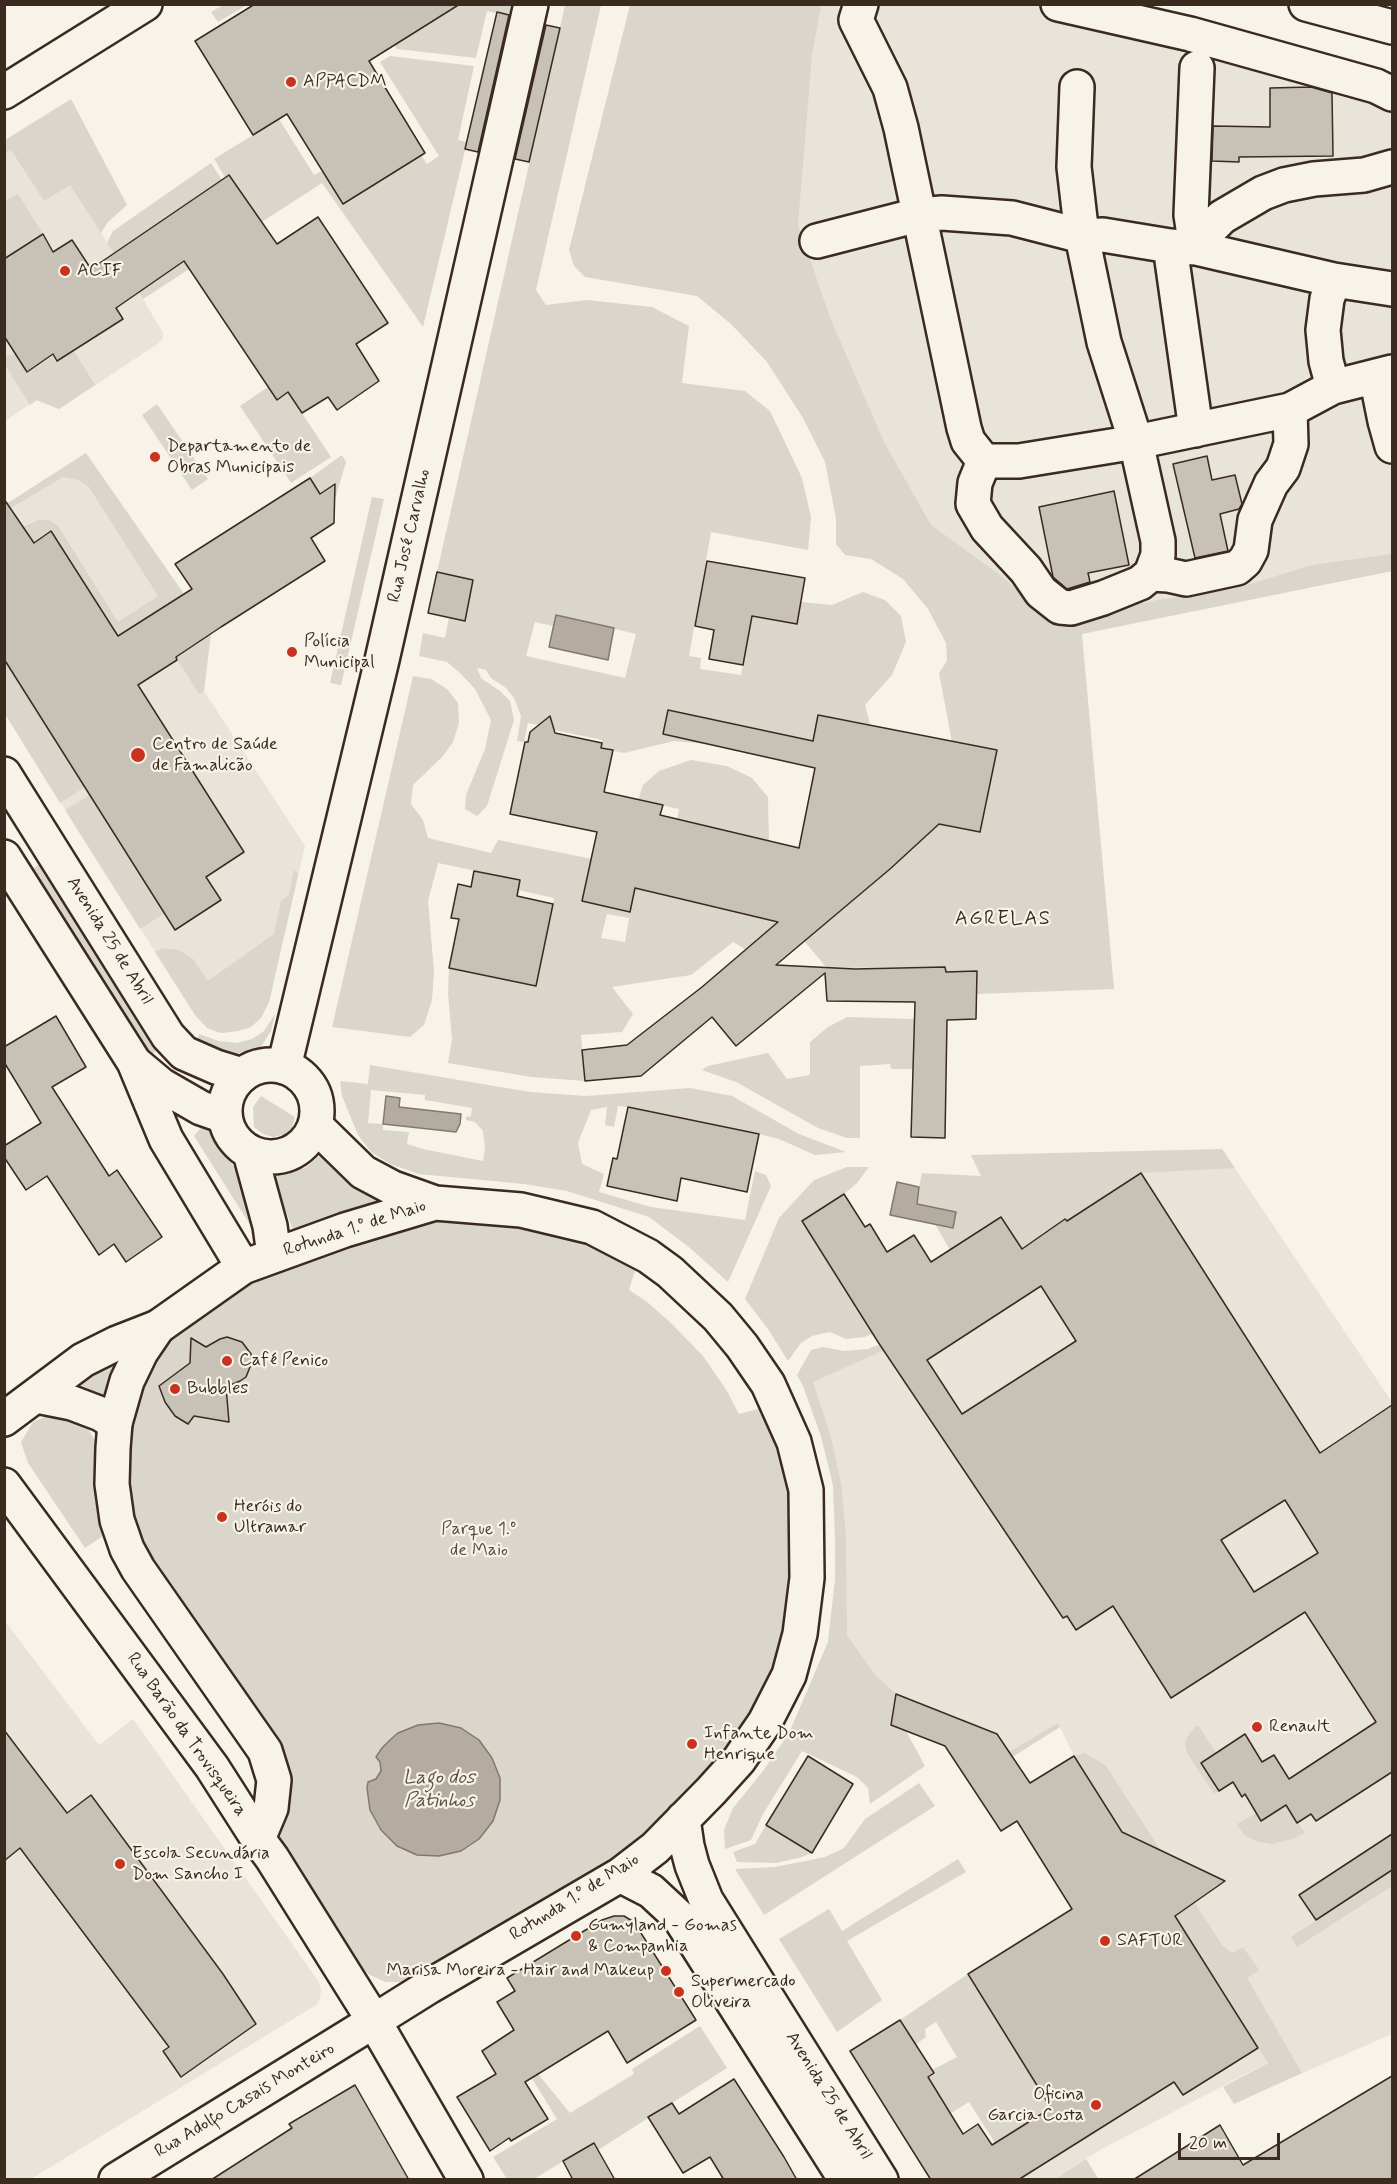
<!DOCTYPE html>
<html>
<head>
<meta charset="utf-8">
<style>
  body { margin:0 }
  #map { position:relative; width:1397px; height:2184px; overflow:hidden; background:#f7f3e8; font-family:Mynerve,sans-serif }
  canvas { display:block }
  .frame { position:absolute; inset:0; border:6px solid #3b2a1e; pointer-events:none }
  .scale { position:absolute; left:1178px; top:2133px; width:102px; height:27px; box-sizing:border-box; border:3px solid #3b2a1e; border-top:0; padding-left:8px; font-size:18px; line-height:21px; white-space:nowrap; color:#3b2a1e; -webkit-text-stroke:4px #f7f3e8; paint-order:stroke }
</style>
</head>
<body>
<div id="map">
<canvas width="1397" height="2184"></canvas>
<div class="frame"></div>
<div class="scale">20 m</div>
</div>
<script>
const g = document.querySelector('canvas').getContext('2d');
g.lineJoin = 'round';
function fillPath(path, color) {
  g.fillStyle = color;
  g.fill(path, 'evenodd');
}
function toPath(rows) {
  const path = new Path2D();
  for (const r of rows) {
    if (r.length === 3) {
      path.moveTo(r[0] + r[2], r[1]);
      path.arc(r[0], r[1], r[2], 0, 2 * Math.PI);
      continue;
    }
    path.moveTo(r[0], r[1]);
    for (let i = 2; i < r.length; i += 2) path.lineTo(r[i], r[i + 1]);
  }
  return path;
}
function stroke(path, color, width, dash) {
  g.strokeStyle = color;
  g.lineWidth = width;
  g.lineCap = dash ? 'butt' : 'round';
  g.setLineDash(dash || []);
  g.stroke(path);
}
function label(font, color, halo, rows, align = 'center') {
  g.font = font + ' Mynerve,sans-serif';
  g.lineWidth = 4.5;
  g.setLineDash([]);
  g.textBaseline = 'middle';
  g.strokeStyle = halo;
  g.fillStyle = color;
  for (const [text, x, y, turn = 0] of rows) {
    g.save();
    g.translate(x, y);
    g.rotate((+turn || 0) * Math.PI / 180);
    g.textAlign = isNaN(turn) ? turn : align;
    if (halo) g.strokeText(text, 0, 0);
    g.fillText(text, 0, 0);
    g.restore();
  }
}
const built = toPath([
  [746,5,1070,5,1392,82,1392,571,1124,625,1063,638,1013,655,761,311],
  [5,140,44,200,70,184,143,299,163,333,163,338,159,343,59,409,36,400,5,421],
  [86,453,211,633,204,691,305,846,269,1002,261,1018,251,1027,238,1031,221,1033,207,1028,195,1015,5,714,5,505],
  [1222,1149,1392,1402,1392,2034,1282,2082,1267,2063,1100,2150,1055,2179,993,2179,977,2155,1227,1998,1074,1756,1060,1727,1012,1757,997,1734,819,1665,828,1642,835,1580,835,1536,833,1485,821,1436,803,1386,914,1337,1022,1249,1065,1219,1068,1223,1141,1173],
  [4,1620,99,1745,133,1719,319,1982,321,1991,320,1999,316,2005,31,2179,4,2179]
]);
const green = toPath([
  [223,5,223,4,247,5,218,22,211,12],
  [460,5,540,5,536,22,487,11,476,58,397,49,394,45],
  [565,5,601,5,536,290,546,305,587,300,652,307,689,326,682,383,745,391,770,411,802,478,811,517,808,550,711,532,689,656,701,658,700,669,741,675,752,616,797,624,801,602,832,605,863,592,885,600,901,616,906,642,892,675,865,705,870,724,818,715,813,741,712,719,706,744,674,741,624,753,601,748,602,740,554,730,548,723,538,725,528,723,524,742,517,741,521,716,514,698,506,688,491,678,486,670,477,668,481,678,500,691,510,701,514,720,487,806,477,816,465,809,466,795,485,749,491,720,475,689,460,673,447,662,419,656,423,633,445,638,449,617,465,621,473,580,437,572],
  [556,615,636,634,625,678,526,656,535,622,553,626],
  [630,5,821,5,812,56,798,225,831,320,885,444,931,525,1000,575,1040,609,1076,617,1157,600,1234,589,1312,565,1392,554,1392,571,1082,634,1114,989,977,994,977,971,946,972,945,967,827,968,804,941,764,974,746,950,733,942,691,975,612,987,633,1014,622,1032,581,1035,585,1081,531,1077,448,1063,452,1039,448,994,449,968,536,986,554,898,518,890,520,880,438,863,428,901,434,972,432,1000,424,1025,410,1037,332,1027,413,676,431,679,447,689,458,703,459,723,453,742,443,756,413,785,411,804,423,820,428,838,491,853,498,840,607,862,816,931,890,869,892,861,920,842,936,827,952,742,939,673,947,661,946,643,928,609,903,579,871,559,845,555,836,544,836,519,825,462,803,418,767,362,731,324,697,296,585,277,574,266,569,250],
  [587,877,604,880,599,904,582,901],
  [607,914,629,918,625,942,601,938],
  [390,56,474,66,458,140,467,142,423,327,322,183,143,299,107,243,113,231,211,163,222,180,127,245,254,211,229,175,225,177,214,159,279,119,314,175,336,164,421,155,427,164,439,156,380,62],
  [71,99,127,205,108,222,101,233,70,185,44,201,11,150,5,154,5,140],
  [18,194,43,234,5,259,4,201],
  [74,351,95,385,59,409,37,400,30,405,5,365,4,356,16,354,28,372,54,355,58,361],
  [268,387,277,400,288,392,331,457,291,483,240,406],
  [157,404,208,479,192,490,142,415],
  [86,453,211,633,204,691,199,694,150,616,118,636,52,532,33,543,23,527,39,520,49,520,58,526,118,622,158,596,89,487,79,480,63,477,11,508,8,503],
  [342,455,346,462,335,499,328,489,320,494,310,478],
  [372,497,384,499,341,685,330,683],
  [4,659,85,787,60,803,5,714],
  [691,760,727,766,752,778,768,797,769,841,677,819,679,809,638,800,643,785,659,771],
  [90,795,165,913,140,929,65,810],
  [40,864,51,865,158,1048,152,1055,140,1054,29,880,33,869],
  [294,869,298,875,269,1002,261,1018,251,1027,238,1031,221,1033,207,1028,195,1015,155,952,163,948,179,950,193,959,208,981,274,934,281,901,289,895],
  [275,1014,271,1031,261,1047,237,1054,220,1055,196,1047,199,1034,219,1041,236,1043,252,1039,264,1031],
  [847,1017,914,1019,913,1069,891,1069,890,1064,860,1066,860,1138,847,1138,818,1128,736,1082,702,1070,708,1066,768,1053,787,1079,810,1075,810,1042,828,1027],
  [370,1065,530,1092,586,1096,690,1088,732,1096,799,1134,846,1152,815,1155,779,1139,759,1134,628,1107,618,1106,614,1127,605,1125,607,1107,591,1110,578,1143,582,1164,604,1174,599,1192,651,1207,745,1220,755,1171,766,1175,771,1186,728,1282,690,1248,649,1217,567,1191,524,1184,419,1174,390,1164,371,1152,358,1135,342,1096,340,1081,368,1084],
  [371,1090,425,1095,425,1100,472,1108,471,1116,466,1117,466,1120,475,1122,483,1131,485,1148,483,1161,423,1149,407,1144,409,1132,383,1130,383,1124,368,1123],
  [261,1096,295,1117,292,1128,286,1134,273,1137,263,1134,254,1127,253,1107],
  [204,1124,247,1186,254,1213,254,1231,194,1136],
  [1222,1149,1235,1168,1141,1173,1092,1205,1068,1223,1065,1219,1022,1249,1001,1217,950,1250,935,1224,953,1228,916,1203,922,1173,981,1176,971,1155],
  [324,1152,394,1202,295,1235,274,1180,275,1176,305,1168],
  [847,1167,869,1167,857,1183,844,1194,802,1221,873,1334,864,1337,846,1339,830,1332,812,1336,801,1343,788,1361,768,1329,745,1299,779,1218,814,1180],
  [434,1216,562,1227,638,1261,629,1290,646,1301,671,1323,703,1356,727,1391,739,1414,768,1406,795,1492,791,1629,757,1718,650,1835,615,1859,406,1982,386,1982,370,1975,357,1965,275,1841,283,1795,152,1572,123,1494,129,1411,157,1354,190,1322,233,1292,286,1264],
  [914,1337,813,1382,831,1437,841,1484,846,1536,847,1635,875,1675,896,1694,891,1725,906,1731,925,1766,870,1804,868,1788,857,1777,802,1751,763,1814,751,1840,725,1849,724,1830,733,1808,763,1771,789,1733,828,1642,835,1580,835,1536,833,1485,821,1436,803,1386,797,1375,811,1350,823,1347,844,1351,868,1349,894,1339],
  [109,1357,120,1360,110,1399,71,1388],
  [49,1415,70,1415,86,1426,95,1440,103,1536,85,1548,28,1463,21,1442,33,1422],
  [1058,1723,1060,1727,1012,1757,1009,1752],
  [1198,1725,1216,1753,1219,1791,1214,1794,1187,1753,1185,1742,1191,1731],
  [1085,1753,1106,1766,1222,1945,1232,1953,1243,1947,1259,1970,1247,1978,1302,2073,1234,2104,1223,2087,1268,2063,1074,1756],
  [919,1783,935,1806,764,1915,735,1869,775,1867,825,1857,844,1848,865,1819],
  [1286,1805,1305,1833,1295,1838,1272,1844,1258,1842,1244,1835,1237,1824,1256,1813,1261,1821],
  [766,1825,812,1853,802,1857,776,1863,737,1862,733,1852,755,1844],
  [958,1859,966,1872,847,1941,882,2000,837,2032,779,1939,829,1909,842,1931],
  [1392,1870,1392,1886,1297,1947,1291,1937],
  [968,1974,1051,2108,995,2143,969,2102,951,2113,928,2077,934,2073,932,2070,957,2057,936,2022,925,2029,926,2037,915,2045,900,2020],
  [700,2026,727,2068,598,2150,593,2143,534,2179,507,2179,493,2157,557,2119,515,2051,538,2074,570,2113,634,2074,632,2069],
  [1086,2159,1098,2178,1095,2180,1055,2179]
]);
const water = toPath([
  [556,615,614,628,608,660,549,647,556,615],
  [386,1096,400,1098,399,1107,461,1114,460,1124,456,1132,383,1124,386,1096],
  [897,1182,919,1187,917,1204,956,1212,953,1228,890,1215,897,1182],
  [439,1723,461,1728,479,1740,492,1758,500,1778,500,1800,493,1821,479,1839,461,1851,439,1856,417,1855,397,1846,381,1830,370,1810,367,1788,368,1782,376,1779,381,1771,380,1762,376,1757,382,1748,391,1739,398,1733,418,1725,439,1723]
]);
const building = toPath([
  [255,4,460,4,369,61,425,153,343,204,287,114,253,135,195,41,255,4],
  [497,12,509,15,478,152,465,149,497,12],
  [546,25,560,28,529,162,515,159,546,25],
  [1311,87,1332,93,1333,156,1239,157,1239,162,1212,161,1213,126,1270,127,1270,88,1311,87],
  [229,175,277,244,318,217,388,323,356,344,379,381,337,410,328,397,302,413,288,392,277,400,184,261,116,308,123,319,57,361,53,354,27,372,4,336,4,259,43,234,53,252,72,240,91,269,229,175],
  [1207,456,1212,480,1235,475,1242,504,1239,509,1220,514,1228,551,1195,558,1173,464,1207,456],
  [310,478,320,494,335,484,334,523,311,538,325,561,221,627,176,657,177,660,138,685,244,852,206,877,221,900,175,930,4,659,4,499,34,543,51,531,118,636,192,589,175,564,310,478],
  [1114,491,1129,565,1088,573,1090,582,1067,589,1053,577,1039,507,1114,491],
  [707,561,805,578,797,624,752,616,743,665,709,659,714,630,695,626,707,561],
  [437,572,473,580,465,621,428,613,437,572],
  [668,710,813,741,818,715,997,750,980,832,939,824,890,869,776,965,855,969,945,967,946,972,977,971,976,1019,947,1020,945,1138,911,1137,915,1002,827,1001,825,973,736,1046,712,1017,641,1076,585,1081,582,1050,627,1045,702,987,778,922,635,888,630,912,582,901,597,832,510,814,525,742,528,742,530,732,550,716,555,733,602,743,601,748,613,750,604,792,663,805,660,815,799,848,815,768,663,734,668,710],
  [474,871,520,880,517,896,553,904,536,986,449,968,459,919,451,918,458,884,471,887,474,871],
  [56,1016,86,1067,52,1087,109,1176,117,1170,162,1237,126,1262,114,1244,99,1255,47,1176,26,1190,4,1157,4,1146,41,1123,4,1062,4,1047,56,1016],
  [628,1107,759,1134,747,1192,681,1178,677,1201,607,1186,613,1158,617,1159,628,1107],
  [1141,1173,1320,1453,1392,1405,1392,1772,1316,1821,1311,1814,1297,1823,1286,1805,1261,1821,1245,1794,1242,1797,1233,1782,1219,1791,1201,1763,1245,1734,1262,1762,1274,1755,1289,1779,1376,1722,1305,1612,1171,1698,1113,1606,1076,1630,1067,1616,1063,1618,878,1342,802,1221,844,1194,865,1227,870,1224,887,1252,914,1235,931,1262,1001,1217,1022,1249,1065,1219,1067,1221,1141,1173],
  [1041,1286,1076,1341,962,1414,927,1360,1041,1286],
  [1285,1500,1318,1553,1254,1592,1221,1540,1285,1500],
  [227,1337,242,1342,251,1354,252,1362,246,1377,240,1381,226,1387,229,1422,194,1416,188,1424,175,1416,165,1402,159,1386,190,1363,191,1338,206,1347,220,1339,227,1337],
  [896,1694,997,1734,1030,1783,1074,1756,1122,1832,1225,1881,1175,1916,1258,2048,1183,2095,1174,2082,1018,2180,931,2180,850,2051,900,2020,934,2073,928,2077,963,2134,978,2124,992,2145,1051,2108,968,1974,1072,1909,1017,1821,1001,1831,945,1746,891,1725,896,1694],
  [4,1730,67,1813,91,1795,223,1974,256,2024,181,2077,163,2051,169,2047,20,1848,4,1861,4,1730],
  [808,1756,853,1784,812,1853,766,1825,808,1756],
  [1392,1834,1392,1870,1316,1920,1299,1895,1392,1834],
  [614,1916,624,1916,634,1922,696,2020,627,2063,608,2031,525,2082,548,2119,511,2141,509,2138,490,2151,457,2097,496,2074,482,2051,514,2030,497,2002,515,1991,507,1978,602,1920,614,1916],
  [1392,2076,1392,2180,1133,2180,1220,2125,1243,2165,1392,2076],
  [734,2079,784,2157,797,2180,724,2180,710,2157,683,2173,648,2117,672,2103,679,2114,734,2079],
  [355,2085,409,2180,211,2180,292,2128,289,2124,355,2085],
  [594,2143,615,2180,573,2180,563,2161,594,2143]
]);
const minor = toPath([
  [861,4,856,20,890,88,901,128,964,428,968,441,984,461,1019,461,1136,442,1290,410,1333,387,1392,372],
  [1058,4,1190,34,1376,86,1392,94],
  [817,241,918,215,942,213,1012,218,1082,236,1103,235,1170,246,1196,248,1334,280,1392,289],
  [1170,246,1196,430],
  [1196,248,1208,231,1222,217,1263,193,1284,185,1314,179,1364,175,1392,167],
  [1196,248,1191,215,1197,68],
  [1376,376,1385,421,1392,446],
  [1333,387,1326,361,1323,330,1327,299,1334,280],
  [984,461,975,483,973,504,987,528,1026,570,1041,592,1060,607,1071,608,1103,598,1140,583,1151,574,1158,555,1158,541,1136,442,1104,342,1082,236,1074,167,1077,87],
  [1151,574,1168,575,1186,579,1237,568,1245,561,1251,550,1255,520,1271,484,1283,468,1291,444,1290,410],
  [284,1067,382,660,531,4],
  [37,1396,72,1403,101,1414,115,1423],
  [4,1419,83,1360,117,1343,158,1327],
  [4,1485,212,1767,258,1839],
  [116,2180,374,2021,466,2180]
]);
const major = toPath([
  [1306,4,1392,27],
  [4,92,145,4],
  [4,774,168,1036,184,1053,216,1067,242,1075],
  [4,857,134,1062,166,1139,243,1267],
  [136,1064,161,1085,201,1108,224,1116],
  [271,1111,46],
  [315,1125,363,1172,393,1188,435,1203],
  [250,1153,270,1226,274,1255],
  [435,1203,521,1210,592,1227,648,1256,670,1272,718,1317,742,1346,768,1384,794,1442,806,1490,807,1578,800,1634,789,1675,765,1722,739,1760,711,1791,655,1848,620,1875,430,1986,374,2021,272,1858,258,1839,271,1808,274,1780,265,1751,138,1569,127,1549,117,1520,112,1484,113,1448,115,1423,127,1381,141,1352,158,1327,243,1267,345,1230,435,1203],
  [683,1819,687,1846,692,1865,706,1900,881,2180],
  [620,1875,651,1891,679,1917,846,2180]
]);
const markers = [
  [291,82,6,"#c8321e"],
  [65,271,6,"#c8321e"],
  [155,457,6,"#c8321e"],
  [292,652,6,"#c8321e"],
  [138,755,8,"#c8321e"],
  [227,1361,6,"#c8321e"],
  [175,1389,6,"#c8321e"],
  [222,1517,6,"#c8321e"],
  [1257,1727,6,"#c8321e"],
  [692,1744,6,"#c8321e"],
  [120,1864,6,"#c8321e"],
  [576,1936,6,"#c8321e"],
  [1105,1941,6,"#c8321e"],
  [666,1971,6,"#c8321e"],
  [679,1992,6,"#c8321e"],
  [1096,2105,6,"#c8321e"]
];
const poiNames = [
  ["APPACDM",303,82],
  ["ACIF",77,271],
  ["Departamento de",167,447],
  ["Obras Municipais",167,468],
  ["Polícia",304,642],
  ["Municipal",304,663],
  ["Centro de Saúde",152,745],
  ["de Famalicão",152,766],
  ["Café Penico",239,1361],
  ["Bubbles",187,1389],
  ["Heróis do",234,1507],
  ["Ultramar",234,1528],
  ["Renault",1269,1727],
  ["Infante Dom",704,1734],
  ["Henrique",704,1755],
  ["Escola Secundária",132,1854],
  ["Dom Sancho I",132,1875],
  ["Gumyland - Gomas",588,1926],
  ["& Companhia",588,1947],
  ["SAFTUR",1117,1941],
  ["Marisa Moreira - Hair and Makeup",654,1971,"right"],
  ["Supermercado",691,1982],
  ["Oliveira",691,2003],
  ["Oficina",1084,2095,"right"],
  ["Garcia Costa",1084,2116,"right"]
];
const streetNames = [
  ["Rua José Carvalho",410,536,-77],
  ["Avenida 25 de Abril",109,941,58],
  ["Rotunda 1.º de Maio",355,1229,-18],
  ["Rua Barão da Trovisqueira",186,1735,55],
  ["Rotunda 1.º de Maio",575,1898,-32],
  ["Avenida 25 de Abril",828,2096,58],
  ["Rua Adolfo Casais Monteiro",245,2101,-31]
];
const parkNames = [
  ["Parque 1.º",479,1530],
  ["de Maio",479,1551]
];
const neighbourhoodNames = [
  ["AGRELAS",1003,920]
];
const waterNames = [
  ["Lago dos",439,1779],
  ["Patinhos",439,1802]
];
fillPath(built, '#e9e4d9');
fillPath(green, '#dbd6cb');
fillPath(water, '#b4aca0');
stroke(water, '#84786c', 1.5);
fillPath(building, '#c8c1b6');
stroke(building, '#3b2a1e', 1.5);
stroke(minor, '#3b2a1e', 38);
stroke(major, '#3b2a1e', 38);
stroke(minor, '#f7f3e8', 33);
stroke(major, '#f7f3e8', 33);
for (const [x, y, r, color] of markers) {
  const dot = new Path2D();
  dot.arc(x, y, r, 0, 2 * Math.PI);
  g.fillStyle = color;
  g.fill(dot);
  stroke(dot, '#f7f3e8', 2);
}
label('18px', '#3b2a1e', '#f7f3e8', poiNames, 'left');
label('18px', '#3b2a1e', '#f7f3e8', streetNames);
label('18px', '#5b4c41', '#f7f3e8', parkNames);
g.letterSpacing = '1.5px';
label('20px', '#3b2a1e', '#f7f3e8', neighbourhoodNames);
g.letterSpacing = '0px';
label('italic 20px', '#5f5145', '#f7f3e8', waterNames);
</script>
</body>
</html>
